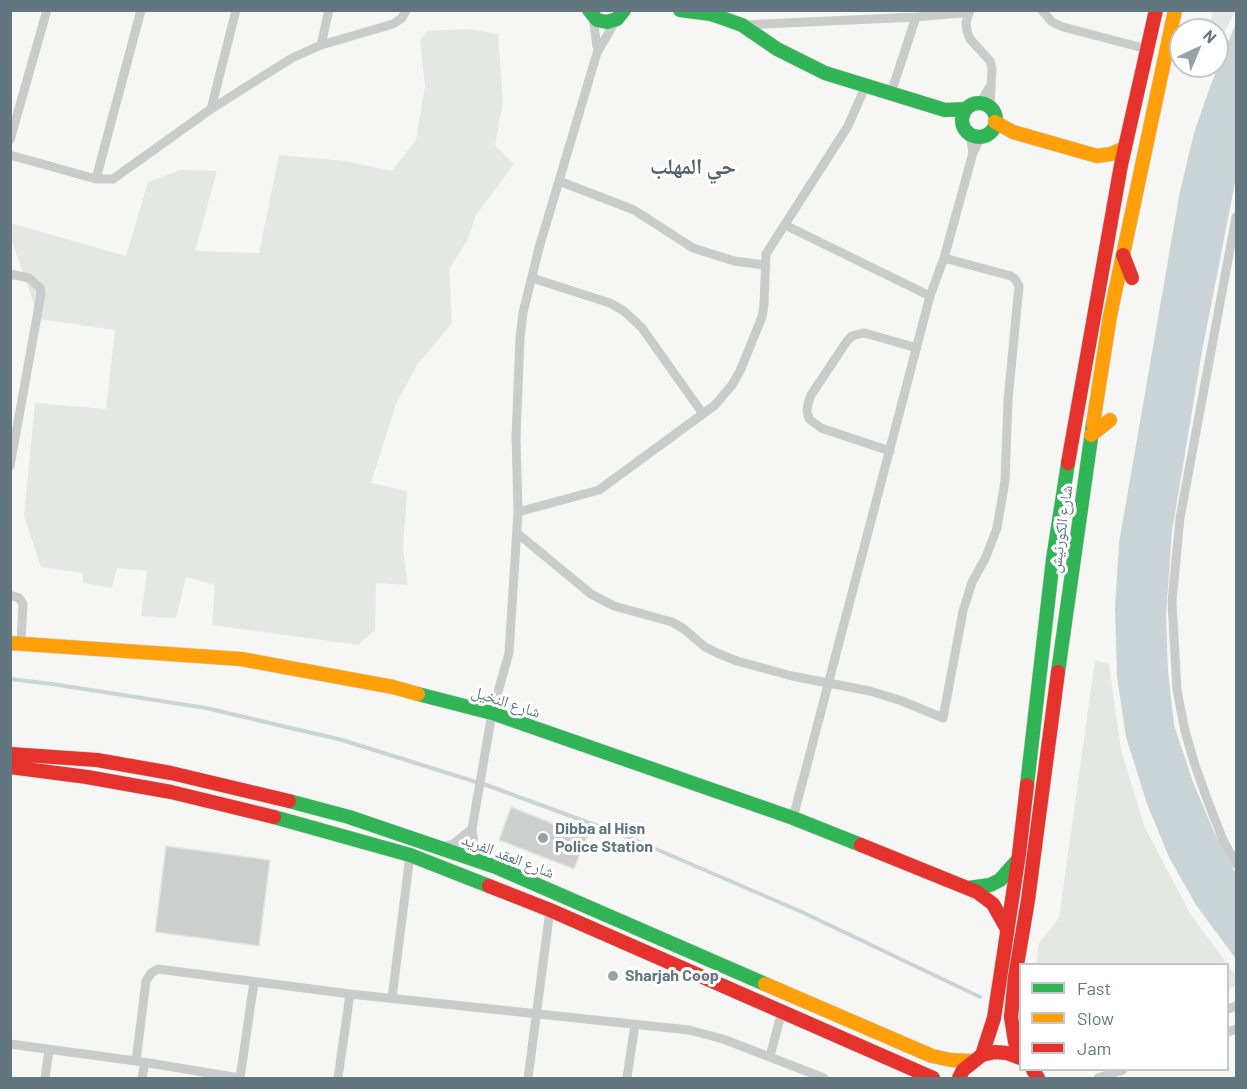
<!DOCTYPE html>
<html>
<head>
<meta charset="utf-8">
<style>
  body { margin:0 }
  #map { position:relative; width:1247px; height:1089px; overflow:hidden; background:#f6f6f5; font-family:Barlow,sans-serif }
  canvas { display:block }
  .frame { position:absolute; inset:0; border:12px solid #61767f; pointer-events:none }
  .legend { position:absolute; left:1019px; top:963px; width:210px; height:108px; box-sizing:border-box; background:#fff; border:2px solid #c0c8cc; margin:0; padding:8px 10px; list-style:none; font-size:18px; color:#61767f }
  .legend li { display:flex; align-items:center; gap:12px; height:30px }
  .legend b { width:30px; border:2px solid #c0c8cc }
  .north { position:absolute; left:1169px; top:18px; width:60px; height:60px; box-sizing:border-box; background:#fff; border:2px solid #c0c8cc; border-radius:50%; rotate:44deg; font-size:16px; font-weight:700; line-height:24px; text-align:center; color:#61767f }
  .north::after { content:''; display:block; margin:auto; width:21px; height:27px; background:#95a3a8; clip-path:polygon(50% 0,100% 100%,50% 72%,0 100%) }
</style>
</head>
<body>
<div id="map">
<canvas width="1247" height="1089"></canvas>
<div class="frame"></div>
<ul class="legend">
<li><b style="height:8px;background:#30b455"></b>Fast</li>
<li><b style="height:8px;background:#ff9f0a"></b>Slow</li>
<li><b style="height:8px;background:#e5322d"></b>Jam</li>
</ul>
<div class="north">N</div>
</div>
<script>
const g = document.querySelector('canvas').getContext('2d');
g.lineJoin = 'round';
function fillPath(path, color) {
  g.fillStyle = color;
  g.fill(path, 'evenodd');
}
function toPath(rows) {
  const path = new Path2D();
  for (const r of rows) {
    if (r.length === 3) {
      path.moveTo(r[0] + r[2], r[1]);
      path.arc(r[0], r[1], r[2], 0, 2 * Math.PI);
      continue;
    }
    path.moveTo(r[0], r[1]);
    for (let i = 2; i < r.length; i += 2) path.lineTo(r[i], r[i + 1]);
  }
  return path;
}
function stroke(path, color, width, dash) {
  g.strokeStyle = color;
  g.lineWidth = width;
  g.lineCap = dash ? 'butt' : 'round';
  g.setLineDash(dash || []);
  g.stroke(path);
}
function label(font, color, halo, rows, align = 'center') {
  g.font = font + ' Barlow,"Noto Naskh Arabic",sans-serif';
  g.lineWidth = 6;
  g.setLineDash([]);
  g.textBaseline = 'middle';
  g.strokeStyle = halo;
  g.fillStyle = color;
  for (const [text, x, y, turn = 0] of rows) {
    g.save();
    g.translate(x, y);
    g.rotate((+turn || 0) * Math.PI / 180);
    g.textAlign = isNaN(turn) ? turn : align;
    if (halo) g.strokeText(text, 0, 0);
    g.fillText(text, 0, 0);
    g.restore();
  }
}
const green = toPath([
  [1213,11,1235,11,1217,46,1217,30,1208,30],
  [470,29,498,34,503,102,495,145,514,164,476,215,467,241,449,269,452,323,417,365,396,404,371,483,407,491,403,550,408,585,376,583,375,630,358,645,212,625,215,585,186,577,176,618,141,616,147,571,117,568,112,588,83,583,83,573,41,567,24,516,35,403,106,409,115,330,39,319,11,238,10,223,126,256,148,182,181,170,217,171,195,251,259,253,279,155,345,161,392,171,416,140,425,86,420,41,427,31],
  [1095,660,1109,664,1121,750,1145,828,1191,915,1236,976,1236,986,1228,989,1228,964,1036,964,1039,943,1059,918]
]);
const water = toPath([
  [1236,23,1236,177,1201,357,1172,531,1166,616,1168,671,1174,725,1193,782,1214,832,1236,874,1236,959,1196,905,1169,857,1147,804,1126,737,1117,677,1115,608,1119,543,1180,191,1194,133,1211,84]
]);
const stream = toPath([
  [10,679,52,684,206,708,342,740,489,786,628,837,802,912,980,997]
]);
const building = toPath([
  [511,807,587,837,574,869,499,840,511,807],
  [166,846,270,860,259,946,155,932,166,846]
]);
const street = toPath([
  [970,10,966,22,967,31,970,39,990,61,992,68,990,107],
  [1042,10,1052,22,1063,27,1147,49],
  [593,17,597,47],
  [742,25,916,17,961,13],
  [321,45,329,10],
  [891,93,916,17],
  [980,103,989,88],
  [211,109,236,10],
  [970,134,973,153],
  [10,140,47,10],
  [10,155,96,179,113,179,211,109,292,58,321,45,393,24,402,18,406,10],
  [96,179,141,10],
  [559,181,634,210,693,248,734,261,765,265],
  [1236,217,1180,518,1172,602,1177,690,1185,731,1194,762,1207,799,1223,840,1236,864],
  [785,225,930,296],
  [10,274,29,278,40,288,41,294,10,466],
  [532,278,610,303,624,311,642,328,703,414],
  [890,451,821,428,809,419,807,411,808,404,811,395,847,341,852,336,863,333,868,334,917,348],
  [518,512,599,490,715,405,732,385,740,371,762,317,764,304,766,254,848,126,866,85],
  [517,533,591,594,614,606,672,622,684,629,705,647,717,653,737,661,792,676,870,691,902,701,943,718,963,611,972,582,985,559,997,528,1005,481,1008,400,1019,286,1015,279,1011,276,944,258],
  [10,595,19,598,23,604,21,643],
  [793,818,930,296,944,258,973,153,981,136],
  [441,847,453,844,472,829],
  [489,862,474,845,472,829,492,713,509,653,518,512,516,437,520,338,523,313,539,248,597,53,616,20],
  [392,998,410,855],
  [1228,1009,1236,1006],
  [1228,1032,1236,1029],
  [10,1044,136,1061,240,1078,254,982],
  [770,1056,782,1011],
  [136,1061,146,981,151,973,158,969,350,994,689,1030,723,1039,824,1078],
  [45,1078,49,1050],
  [142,1078,145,1063],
  [338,1078,350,994],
  [528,1078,550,910],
  [627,1078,635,1024],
  [1098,1078,1123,1070]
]);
const fast = toPath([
  [589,10,597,20,607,22,617,19,624,10],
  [680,10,711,14,742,25,777,49,825,73,945,110,965,109],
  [979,120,17],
  [1058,672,1093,424],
  [418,694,492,713,793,818,861,845],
  [1027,785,1053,559,1068,463],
  [289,801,349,817,496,867,765,984],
  [274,817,410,855,489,886],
  [968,888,990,885,1000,880,1016,862]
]);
const slow = toPath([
  [995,122,1013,132,1097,156,1111,154,1125,148],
  [1093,424,1110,316,1175,10],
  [1091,435,1110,420],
  [10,643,241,659,393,687,418,694],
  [765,984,932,1056,951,1060,972,1061]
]);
const jam = toPath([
  [1123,255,1132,278],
  [1068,463,1121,165,1156,10],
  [10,754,97,760,171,773,289,801],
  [10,767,87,777,171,792,274,817],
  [861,845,977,892,993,904,1007,929],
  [489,886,550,910,933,1078],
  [982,1055,994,1018,1019,854,1027,785],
  [1020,1056,1015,1042,1011,1017,1015,977,1028,900,1058,672],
  [1033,1070,1038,1078],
  [959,1078,963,1070,982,1055,995,1052,1007,1053,1020,1058]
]);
const markers = [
  [543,838,6,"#95a3a8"],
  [613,976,6,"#95a3a8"]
];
const streetNames = [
  ["شارع الكورنيش",1061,529,-82],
  ["شارع النخيل",506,702,18],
  ["شارع العقد الفريد",508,856,21]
];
const poiNames = [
  ["Dibba al Hisn",555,829],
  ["Police Station",555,847],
  ["Sharjah Coop",625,976]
];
const districtNames = [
  ["حي المهلب",693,167]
];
fillPath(green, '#e5e8e2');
fillPath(water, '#cad4d6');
stroke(stream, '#cad4d6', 4);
fillPath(building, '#cdcfcf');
stroke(building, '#e5e5e4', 1.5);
stroke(fast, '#d1d3d3', 15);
stroke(slow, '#d1d3d3', 15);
stroke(jam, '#d1d3d3', 15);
stroke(street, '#cacccc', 9);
stroke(fast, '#30b455', 14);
stroke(slow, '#ff9f0a', 14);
stroke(jam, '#e5322d', 14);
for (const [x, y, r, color] of markers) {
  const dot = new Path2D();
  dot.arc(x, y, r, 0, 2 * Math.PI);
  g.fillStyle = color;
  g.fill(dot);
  stroke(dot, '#fff', 2);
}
label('16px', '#61767f', '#fff', streetNames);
label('bold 16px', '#61767f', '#fff', poiNames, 'left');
label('bold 22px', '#54636a', '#fff', districtNames);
</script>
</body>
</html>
